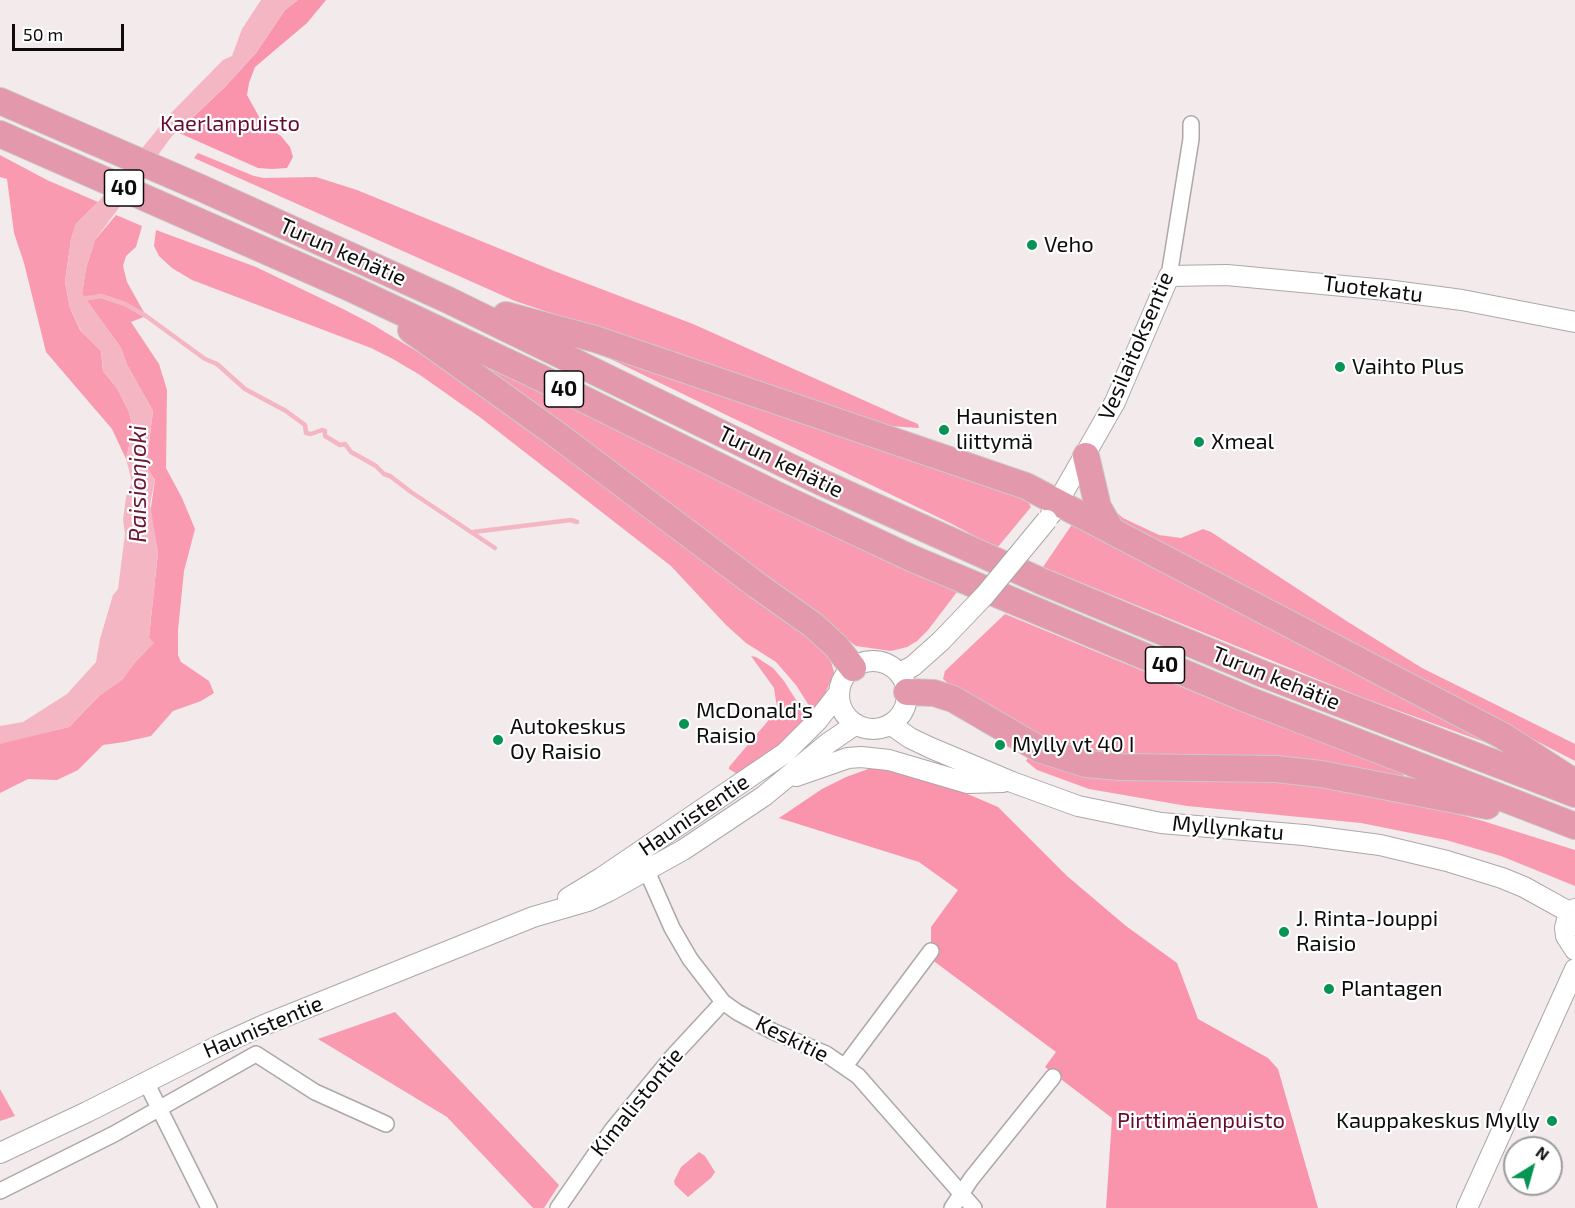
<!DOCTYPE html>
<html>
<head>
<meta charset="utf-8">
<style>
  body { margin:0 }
  #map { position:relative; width:1575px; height:1208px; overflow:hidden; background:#f2eaeb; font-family:"Exo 2",sans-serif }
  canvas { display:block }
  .north { position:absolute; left:1503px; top:1136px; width:60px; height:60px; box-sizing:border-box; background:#fff; border:2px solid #9e9d9d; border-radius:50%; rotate:37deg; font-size:16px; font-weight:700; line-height:24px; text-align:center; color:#0d0b0b }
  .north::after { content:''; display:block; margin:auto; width:21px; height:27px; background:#069454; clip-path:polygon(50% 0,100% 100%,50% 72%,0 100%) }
  .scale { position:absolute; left:12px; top:24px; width:112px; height:27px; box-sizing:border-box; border:3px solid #0d0b0b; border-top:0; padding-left:8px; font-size:18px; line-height:21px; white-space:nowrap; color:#0d0b0b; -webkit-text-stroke:4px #fff; paint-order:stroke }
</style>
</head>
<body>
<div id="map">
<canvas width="1575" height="1208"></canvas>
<div class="north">N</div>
<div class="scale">50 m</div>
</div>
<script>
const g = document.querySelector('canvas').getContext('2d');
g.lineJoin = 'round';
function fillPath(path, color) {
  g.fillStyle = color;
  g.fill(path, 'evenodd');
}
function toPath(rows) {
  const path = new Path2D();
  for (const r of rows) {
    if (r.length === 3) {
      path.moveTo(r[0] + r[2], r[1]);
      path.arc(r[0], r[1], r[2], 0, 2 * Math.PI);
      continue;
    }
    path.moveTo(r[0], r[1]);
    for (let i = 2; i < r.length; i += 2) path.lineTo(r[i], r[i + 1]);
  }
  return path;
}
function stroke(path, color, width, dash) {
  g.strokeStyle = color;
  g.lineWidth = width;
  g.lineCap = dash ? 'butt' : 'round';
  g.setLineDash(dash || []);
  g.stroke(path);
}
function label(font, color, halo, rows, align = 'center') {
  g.font = font + ' "Exo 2",sans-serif';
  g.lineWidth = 4.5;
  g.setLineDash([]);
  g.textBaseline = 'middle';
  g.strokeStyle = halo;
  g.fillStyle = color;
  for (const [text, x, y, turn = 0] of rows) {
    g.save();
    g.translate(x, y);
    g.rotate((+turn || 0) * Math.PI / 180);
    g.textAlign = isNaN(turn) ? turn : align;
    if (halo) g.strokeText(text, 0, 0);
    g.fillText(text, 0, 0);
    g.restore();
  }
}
const green = toPath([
  [198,153,254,176,264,178,316,177,357,190,554,271,693,324,899,416,918,424,919,428,889,426,515,301,194,158],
  [0,155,47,180,98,202,76,224,71,239,65,282,70,308,80,330,101,351,103,371,117,388,129,412,133,429,126,459,112,429,46,352,24,263,14,233,7,179,0,177],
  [116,215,142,226,136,247,126,256,123,266,127,282,146,316,131,322,159,364,167,390,166,468,182,498,195,529,184,571,178,630,178,655,181,662,209,681,214,693,201,701,173,711,151,736,124,742,103,745,78,770,57,780,28,779,0,793,0,743,69,727,100,695,123,679,149,637,158,552,150,514,155,480,146,466,153,411,127,365,121,348,82,294,86,268,95,240],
  [156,230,256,267,341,308,370,323,476,387,815,638,829,655,834,672,826,692,813,712,796,685,776,662,746,643,726,625,671,566,481,418,420,375,393,359,371,348,192,280,172,268,159,256,154,246],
  [460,351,903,565,957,592,928,630,917,641,907,647,891,651,856,646],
  [594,351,1027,500,1031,507,997,548,952,524],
  [1114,510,1123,518,1159,535,1181,538,1203,529,1211,532,1348,622,1422,668,1575,744,1575,761,1130,530,1110,512],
  [1073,523,1498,747,1361,697,1043,567],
  [1005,614,1252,716,1400,771,1405,777,1169,757,1096,754,1059,745,1003,718,979,699,950,685,943,679,945,671],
  [751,656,756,657,773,668,784,681,808,719,798,734,739,775,729,769,729,767,773,715,777,707,774,688],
  [1029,756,1282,781,1390,796,1483,821,1575,850,1575,886,1501,856,1446,840,1361,823,1187,806,1089,789,1037,770,1026,761],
  [395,1012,559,1185,544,1208,533,1208,447,1117,318,1039],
  [0,1089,15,1116,0,1121],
  [699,1152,705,1156,715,1172,711,1178,688,1197,675,1185,674,1181,681,1167]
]);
const forest = toPath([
  [298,0,326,0,307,23,255,67,249,83,247,95,263,124,281,136,290,147,293,157,287,168,272,169,258,168,177,132,225,87,256,53,285,10],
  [890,767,930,778,998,807,1067,876,1126,926,1177,963,1198,1019,1268,1058,1278,1069,1318,1208,1106,1208,1112,1118,1045,1067,1056,1052,931,959,931,927,958,890,919,862,779,818,822,789,846,777,871,768]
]);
const water = toPath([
  [261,0,298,0,285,10,256,53,225,87,172,136,95,240,86,268,82,294,121,348,127,365,153,411,146,466,155,480,150,504,158,552,149,637,154,643,134,664,123,679,100,695,69,727,0,744,0,726,23,722,67,694,96,662,100,639,113,595,118,589,125,534,123,520,126,497,132,482,126,459,133,429,129,412,117,388,103,371,101,351,81,331,70,308,65,282,71,239,76,224,98,202,170,114,223,60,232,56,242,29]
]);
const stream = toPath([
  [82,299,101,296,125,304,146,316,205,359,217,364,245,389,286,411,305,425,306,433,311,434,322,430,325,431,325,436,340,445,345,444,351,452,376,466,384,474,390,476,411,492,495,548],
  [473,532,571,520,577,522]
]);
const minor = toPath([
  [1169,276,1191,139,1191,124],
  [642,860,672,928,690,959,723,1002,737,1012,772,1031,826,1054,858,1076,974,1208],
  [845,1066,931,951],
  [146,1082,209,1208],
  [0,1191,114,1134,256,1054,315,1092,386,1124],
  [558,1208,612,1130,673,1056,723,1002],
  [952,1208,971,1179,1053,1077]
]);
const tertiary = toPath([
  [1051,514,1115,402,1169,276,1227,275,1386,290,1462,300,1575,322],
  [873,695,34],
  [900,673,913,666,941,641],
  [890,724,910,738,931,748,1012,782,1078,806,1161,823,1304,835,1380,845,1447,861,1502,878,1524,887,1571,913],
  [796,776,848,758,861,757,889,760,967,783,1003,782],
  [568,898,601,878,785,753,817,721,839,693],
  [1575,909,1567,920,1565,928,1566,936,1575,950],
  [0,1153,87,1112,222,1044,264,1025,533,917,588,901,609,891,683,850,764,796,827,744,856,724],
  [1467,1208,1575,969]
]);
const trunk = toPath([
  [0,101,201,188,448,300,823,483,1041,581,1263,674,1575,794],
  [0,134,350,288,539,377,777,495,911,558,1244,698,1575,826],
  [506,315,595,339,1026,486,1503,736,1571,780],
  [411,330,556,434,758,586,813,625,836,646,853,668],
  [1086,456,1098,507,1111,530],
  [907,692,934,693,953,699,1039,749,1086,764,1120,767,1276,769,1321,774,1487,806]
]);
const tertiaryBridge = toPath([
  [941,641,985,595,1047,520]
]);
const markers = [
  [1032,245,6,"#069454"],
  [1340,367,6,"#069454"],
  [944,430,6,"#069454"],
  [1199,442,6,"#069454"],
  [684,724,6,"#069454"],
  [498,740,6,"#069454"],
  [1000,745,6,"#069454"],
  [1284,932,6,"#069454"],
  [1329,989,6,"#069454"],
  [1552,1121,6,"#069454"]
];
const shields = [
  [124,188,39],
  [564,389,39],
  [1165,665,39]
];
const shieldNames = [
  ["40",124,188],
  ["40",564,389],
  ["40",1165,665]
];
const parkNames = [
  ["Kaerlanpuisto",230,124],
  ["Pirttimäenpuisto",1201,1121]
];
const poiNames = [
  ["Veho",1044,245],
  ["Vaihto Plus",1352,367],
  ["Haunisten",956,417],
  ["liittymä",956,442],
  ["Xmeal",1211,442],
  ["McDonald's",696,711],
  ["Raisio",696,736],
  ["Autokeskus",510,727],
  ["Oy Raisio",510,752],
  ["Mylly vt 40 I",1012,745],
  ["J. Rinta-Jouppi",1296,919],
  ["Raisio",1296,944],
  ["Plantagen",1341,989],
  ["Kauppakeskus Mylly",1540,1121,"right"]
];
const streetNames = [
  ["Turun kehätie",343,252,24],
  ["Tuotekatu",1373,289,7],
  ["Vesilaitoksentie",1136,346,-67],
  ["Turun kehätie",781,462,26],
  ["Turun kehätie",1276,678,22],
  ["Haunistentie",694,815,-34],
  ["Myllynkatu",1228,828,5],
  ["Haunistentie",263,1027,-23],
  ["Keskitie",792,1039,26],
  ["Kimalistontie",637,1102,-51]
];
const waterNames = [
  ["Raisionjoki",138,484,-90]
];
fillPath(green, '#f99ab0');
fillPath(forest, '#fa93ac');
fillPath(water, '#f5b6c3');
stroke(stream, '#f5b6c3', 4.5);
stroke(minor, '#aea7a8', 18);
stroke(tertiary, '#aea7a8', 22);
stroke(trunk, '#cac9c9', 28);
stroke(minor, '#fff', 15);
stroke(tertiary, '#fff', 20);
stroke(trunk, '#e398ab', 26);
stroke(tertiaryBridge, '#aea7a8', 22, []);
stroke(tertiaryBridge, '#fff', 20);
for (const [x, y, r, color] of markers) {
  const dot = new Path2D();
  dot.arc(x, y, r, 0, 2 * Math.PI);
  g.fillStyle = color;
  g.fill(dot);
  stroke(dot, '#fff', 2);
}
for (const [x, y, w] of shields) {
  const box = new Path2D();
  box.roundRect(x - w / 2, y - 18, w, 36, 4.5);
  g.fillStyle = '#fff';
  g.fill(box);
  stroke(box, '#0d0b0b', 1.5);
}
label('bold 21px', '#0d0b0b', null, shieldNames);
label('22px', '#670b2f', '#fff', parkNames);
label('22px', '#0d0b0b', '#fff', poiNames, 'left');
label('22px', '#0d0b0b', '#fff', streetNames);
label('italic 24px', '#701736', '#fff', waterNames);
</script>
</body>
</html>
